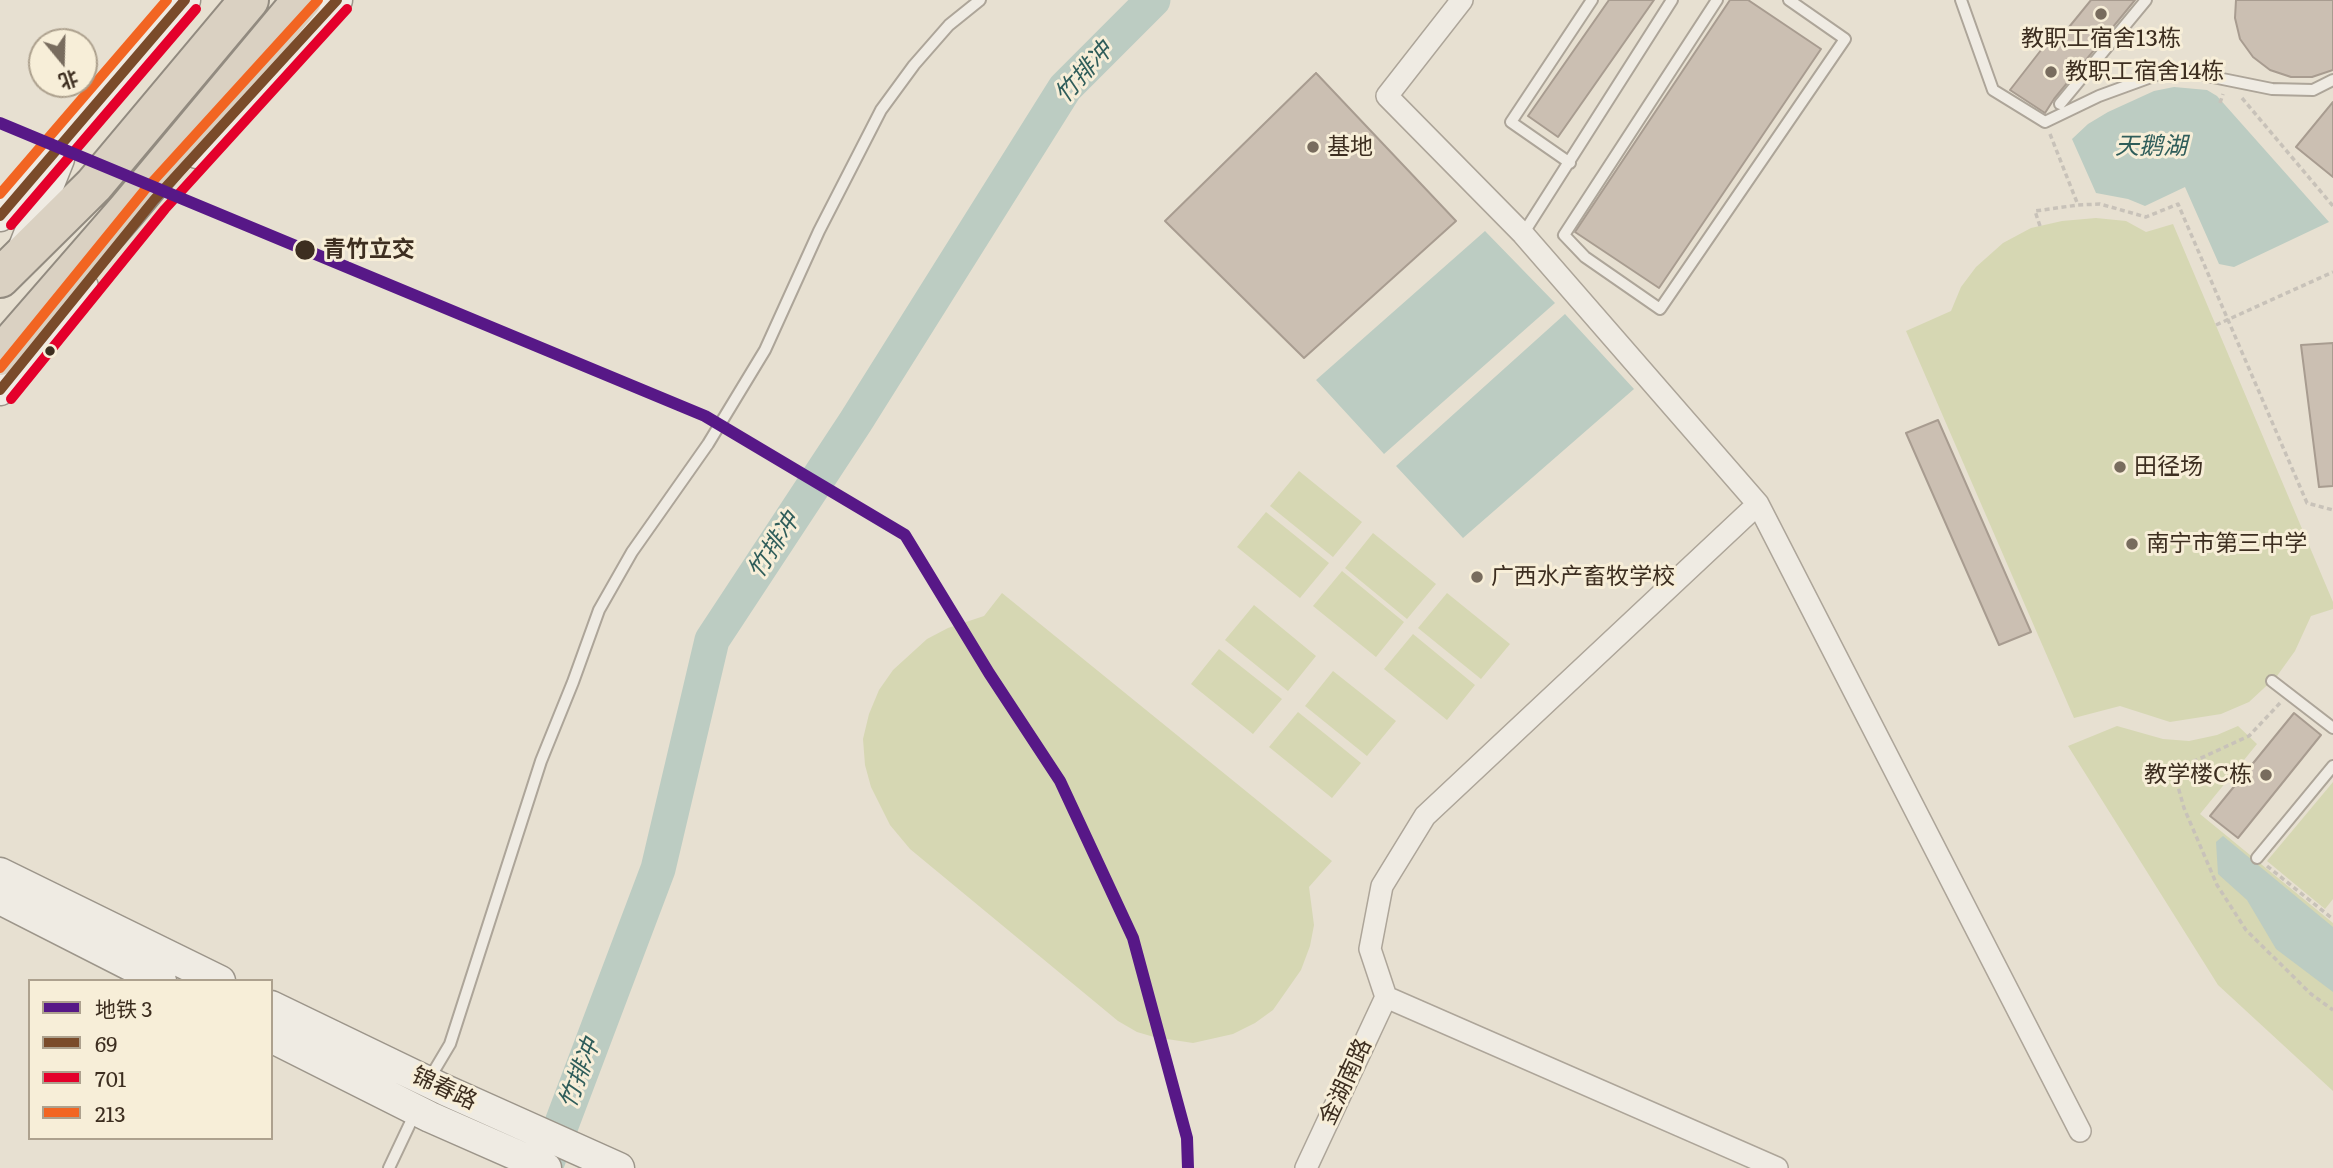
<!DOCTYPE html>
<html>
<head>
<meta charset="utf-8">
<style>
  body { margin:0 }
  #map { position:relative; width:2333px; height:1168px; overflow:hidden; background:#e7e0d1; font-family:Literata,"Noto Sans SC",serif }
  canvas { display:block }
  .legend { position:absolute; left:28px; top:979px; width:245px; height:161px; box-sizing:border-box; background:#f7eed8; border:2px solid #ada18e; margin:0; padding:9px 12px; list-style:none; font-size:21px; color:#3d2e20 }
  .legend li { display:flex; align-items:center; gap:14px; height:35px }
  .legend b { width:35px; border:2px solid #ada18e }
  .north { position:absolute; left:28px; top:28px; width:70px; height:70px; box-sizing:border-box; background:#f7eed8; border:2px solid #ada18e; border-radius:50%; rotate:161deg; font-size:19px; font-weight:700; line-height:28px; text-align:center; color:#3d2e20 }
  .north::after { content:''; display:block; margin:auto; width:24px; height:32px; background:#786c5e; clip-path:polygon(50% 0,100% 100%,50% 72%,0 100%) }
</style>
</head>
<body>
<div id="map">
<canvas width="2333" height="1168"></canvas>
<ul class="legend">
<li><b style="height:9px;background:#571887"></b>地铁 3</li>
<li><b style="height:9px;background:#7a4b2a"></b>69</li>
<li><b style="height:9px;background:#e4002b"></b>701</li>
<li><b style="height:9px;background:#f26522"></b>213</li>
</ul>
<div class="north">北</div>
</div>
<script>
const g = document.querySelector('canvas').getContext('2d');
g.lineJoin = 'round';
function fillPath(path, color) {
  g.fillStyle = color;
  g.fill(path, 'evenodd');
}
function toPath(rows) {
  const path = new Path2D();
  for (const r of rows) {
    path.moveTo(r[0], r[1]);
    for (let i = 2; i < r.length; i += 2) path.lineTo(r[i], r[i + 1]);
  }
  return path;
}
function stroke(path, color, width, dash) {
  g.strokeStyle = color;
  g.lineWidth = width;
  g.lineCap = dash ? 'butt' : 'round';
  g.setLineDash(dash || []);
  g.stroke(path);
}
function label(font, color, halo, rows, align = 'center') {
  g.font = font + ' Literata,"Noto Sans SC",serif';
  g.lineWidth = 6;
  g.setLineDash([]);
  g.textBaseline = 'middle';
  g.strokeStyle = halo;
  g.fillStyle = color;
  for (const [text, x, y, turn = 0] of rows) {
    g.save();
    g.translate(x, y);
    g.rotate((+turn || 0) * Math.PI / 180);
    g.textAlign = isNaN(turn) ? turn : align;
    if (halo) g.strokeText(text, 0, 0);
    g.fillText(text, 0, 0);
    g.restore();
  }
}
const green = toPath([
  [2096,218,2126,221,2146,232,2173,224,2333,602,2333,609,2311,616,2295,651,2277,676,2249,702,2221,714,2170,722,2120,706,2074,718,1906,331,1951,311,1961,287,1976,267,2003,243,2031,228,2062,221],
  [1299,471,1362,522,1333,557,1270,506],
  [1266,512,1329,563,1300,598,1237,547],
  [1373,533,1436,584,1407,619,1345,568],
  [1342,571,1404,622,1376,657,1313,606],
  [1002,593,1332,861,1309,887,1314,925,1310,946,1301,970,1273,1010,1255,1023,1233,1034,1193,1043,1154,1037,1137,1032,1118,1021,910,849,890,825,871,787,865,765,863,739,869,714,879,690,893,670,927,639,948,628,984,616],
  [1447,593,1510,644,1481,679,1418,628],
  [1254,605,1316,656,1288,691,1225,640],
  [1413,634,1475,685,1447,720,1384,669],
  [1219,649,1282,699,1253,734,1191,684],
  [1333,671,1396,721,1367,756,1305,706],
  [1298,712,1361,763,1332,798,1269,747],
  [2117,726,2163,739,2189,741,2217,735,2238,726,2257,744,2200,814,2333,923,2333,1091,2218,985,2068,746],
  [2333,782,2333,899,2325,909,2267,861]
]);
const water = toPath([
  [2174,87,2207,90,2217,96,2329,222,2234,267,2219,264,2185,187,2145,206,2128,199,2096,193,2072,139,2088,124,2108,112,2154,91],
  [1485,231,1555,303,1384,454,1316,380],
  [1565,314,1634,389,1463,538,1396,466],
  [2223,836,2333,927,2333,992,2276,949,2247,900,2218,874,2216,842]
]);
const river = toPath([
  [545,1168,658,869,712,640,856,421,1065,88,1153,0]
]);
const building = toPath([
  [1609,0,1654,0,1558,137,1528,116,1609,0],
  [1730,0,1748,0,1821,49,1659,288,1575,232,1730,0],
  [2091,0,2135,0,2054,99,2045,113,2010,90,2059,27,2065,32,2091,0],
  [2236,0,2333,0,2333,70,2312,77,2291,77,2270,70,2253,57,2240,39,2235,18,2236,0],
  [1316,73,1456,221,1304,358,1165,221,1316,73],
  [2333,102,2333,177,2296,147,2333,102],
  [2333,343,2333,486,2319,487,2301,345,2333,343],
  [1938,420,2031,632,1999,645,1906,433,1938,420],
  [2294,713,2321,735,2238,838,2210,816,2294,713]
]);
const path = toPath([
  [2242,98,2333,206],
  [2220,103,2223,94],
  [2050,134,2078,205,2100,204,2146,217,2178,204,2307,503,2333,510],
  [2040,226,2035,211,2078,205],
  [2216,325,2333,272],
  [2280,703,2249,736,2179,768,2175,776,2184,808,2217,885,2246,930,2311,994,2333,1010],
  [2267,866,2333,919]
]);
const lane = toPath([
  [1717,0,1564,235,1585,257,1660,309,1845,39,1789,0],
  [1961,0,1993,90,2045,122,2099,96,2173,69,2272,89,2313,90,2333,80],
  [2060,104,2146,0],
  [1570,163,1511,122,1592,0],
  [1523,234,1672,0],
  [2272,681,2333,728],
  [2257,858,2333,766],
  [428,1081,450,1044,541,761,573,682,599,610,632,552,708,444,765,350,819,231,881,110,914,65,949,25,980,0],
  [389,1168,415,1113]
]);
const street = toPath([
  [1462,0,1387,96,1523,234,1758,504,2080,1131],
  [1758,504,1425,816,1382,886,1370,949,1386,997,1777,1168],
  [1306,1168,1386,997]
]);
const secondary = toPath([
  [197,153,337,0],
  [0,216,185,0],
  [22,252,59,159],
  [0,390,83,287],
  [0,873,220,981],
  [0,899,161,981],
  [271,1006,445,1090,619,1168],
  [271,1037,430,1117,546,1168]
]);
const highway = toPath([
  [0,278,94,185,249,0],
  [0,356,127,210,302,0]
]);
const bus1 = toPath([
  [0,216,185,0],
  [0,390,154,200,337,0]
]);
const bus2 = toPath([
  [11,225,196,9],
  [11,399,165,209,347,9]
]);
const bus3 = toPath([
  [0,194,167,0],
  [0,368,144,191,318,0]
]);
const metro1 = toPath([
  [0,123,705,416,905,535,989,673,1060,781,1133,938,1187,1138,1188,1168]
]);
const markers = [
  [2101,14,7,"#786c5e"],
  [2051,72,7,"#786c5e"],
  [1313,147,7,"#786c5e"],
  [305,250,11,"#3d2e20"],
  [50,351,6,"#3d2e20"],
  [2120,467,7,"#786c5e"],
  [2132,544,7,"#786c5e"],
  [1477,577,7,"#786c5e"],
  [2266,775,7,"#786c5e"]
];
const poiNames = [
  ["教职工宿舍13栋",2101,39,"center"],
  ["教职工宿舍14栋",2065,72],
  ["基地",1327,147],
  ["田径场",2134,467],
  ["南宁市第三中学",2146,544],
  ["广西水产畜牧学校",1491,577],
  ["教学楼C栋",2252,775,"right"]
];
const stopNames = [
  ["青竹立交",323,250]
];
const streetNames = [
  ["金湖南路",1346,1082,-65],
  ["锦春路",444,1089,25]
];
const waterNames = [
  ["竹排冲",1084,73,-48],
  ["天鹅湖",2151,147],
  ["竹排冲",774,546,-57],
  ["竹排冲",580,1074,-69]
];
fillPath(green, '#d6d7b3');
fillPath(water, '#bcccc2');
stroke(river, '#bcccc2', 35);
fillPath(building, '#cbbfb2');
stroke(building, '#a89c90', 2);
stroke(lane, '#ada599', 14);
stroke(street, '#ada599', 24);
stroke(secondary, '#9c958a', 33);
stroke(highway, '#928b80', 42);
stroke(path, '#c8c2b9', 3.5, [5, 3.5]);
stroke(lane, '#efebe3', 10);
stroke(street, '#efebe3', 21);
stroke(secondary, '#efebe3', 30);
stroke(highway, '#dad1c2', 38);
stroke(bus1, '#7a4b2a', 10);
stroke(bus2, '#e4002b', 10);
stroke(bus3, '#f26522', 10);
stroke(metro1, '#571887', 12);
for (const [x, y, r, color] of markers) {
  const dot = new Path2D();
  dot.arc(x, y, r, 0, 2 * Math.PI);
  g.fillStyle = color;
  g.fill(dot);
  stroke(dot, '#f7eed8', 2.5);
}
label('23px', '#3d2e20', '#f7eed8', poiNames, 'left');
label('bold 23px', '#3d2e20', '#f7eed8', stopNames, 'left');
label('23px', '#3d2e20', '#f7eed8', streetNames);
label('italic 24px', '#2f5d5a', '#f7eed8', waterNames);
</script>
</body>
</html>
